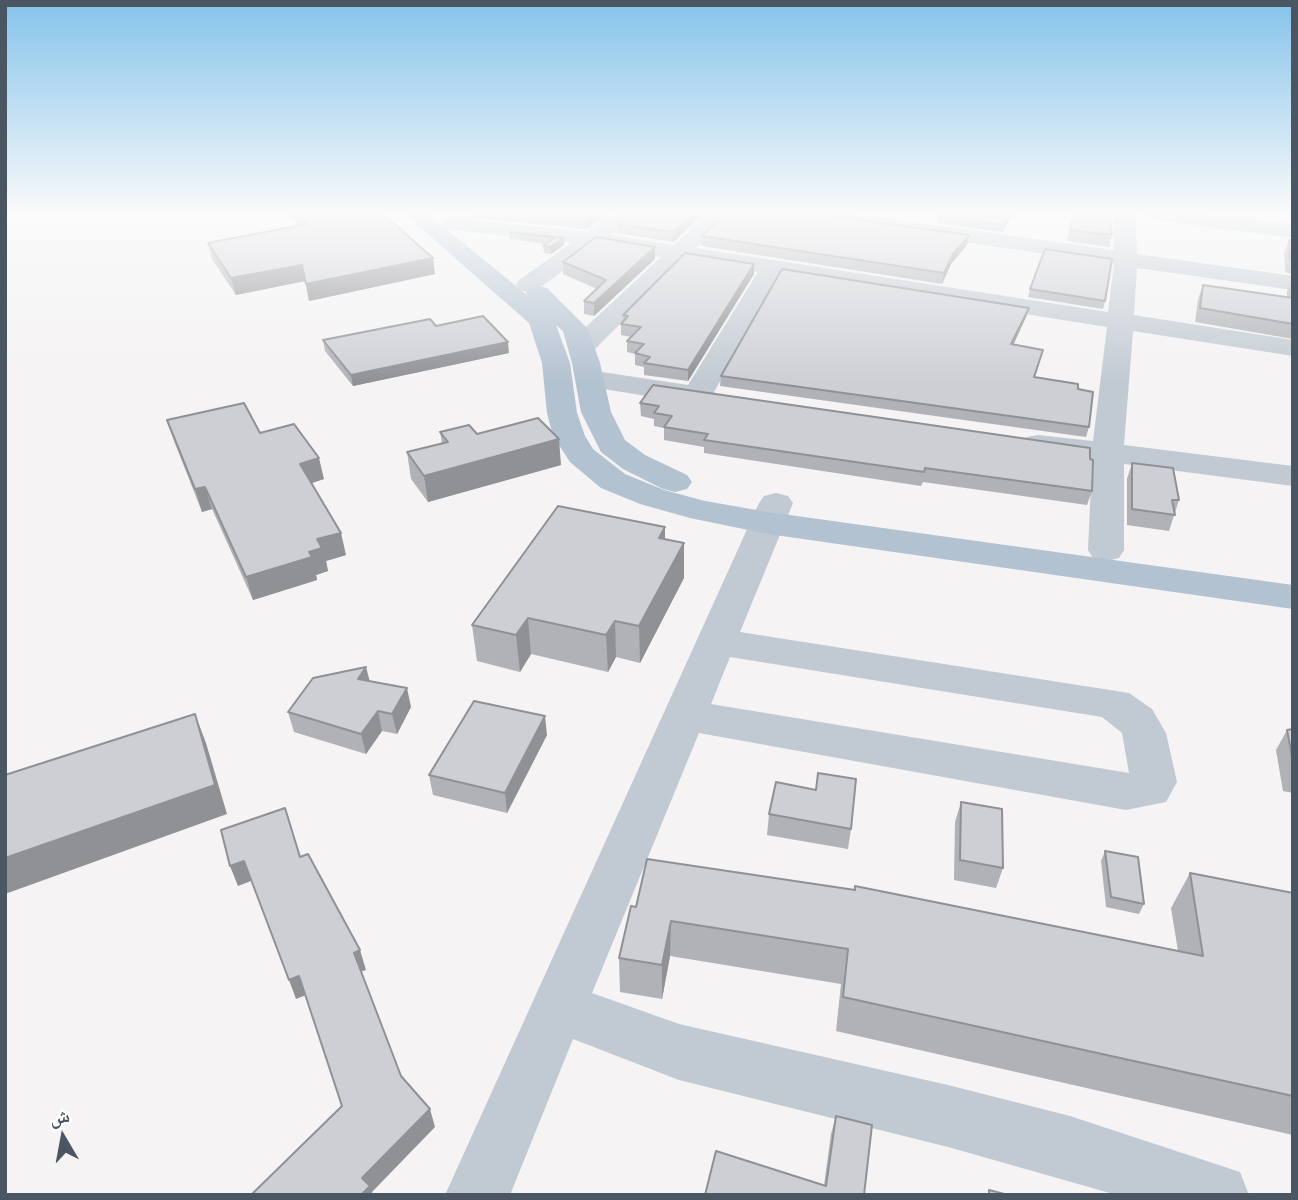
<!DOCTYPE html>
<html>
<head>
<meta charset="utf-8">
<style>
  body { margin:0 }
  #map { position:relative; width:1298px; height:1200px; overflow:hidden; background:#f5f3f3; font-family:"Open Sans","Noto Naskh Arabic",sans-serif }
  canvas { display:block }
  .frame { position:absolute; inset:0; border:7px solid #4a5661; pointer-events:none }
  .north { position:absolute; left:28px; top:1102px; width:70px; height:70px; -webkit-text-stroke:5px #fff; paint-order:stroke; rotate:350deg; font-size:19px; font-weight:700; line-height:28px; text-align:center; color:#4a5661 }
  .north::after { content:''; display:block; margin:auto; width:24px; height:32px; background:#4a5661; clip-path:polygon(50% 0,100% 100%,50% 72%,0 100%) }
</style>
</head>
<body>
<div id="map">
<canvas width="1298" height="1200"></canvas>
<div class="frame"></div>
<div class="north">ش</div>
</div>
<script>
const g = document.querySelector('canvas').getContext('2d');
g.lineJoin = 'round';
function toPath(rows) {
  const path = new Path2D();
  for (const r of rows) {
    path.moveTo(r[0], r[1]);
    for (let i = 2; i < r.length; i += 2) path.lineTo(r[i], r[i + 1]);
  }
  return path;
}
function fillPath(path, color) {
  g.fillStyle = color;
  g.fill(path, 'evenodd');
}
function stroke(path, color, width, dash) {
  g.strokeStyle = color;
  g.lineWidth = width;
  g.lineCap = dash ? 'butt' : 'round';
  g.setLineDash(dash || []);
  g.stroke(path);
}
const street = toPath([
  [613,214,637,214,611,235,674,245,707,214,729,214,696,248,1108,312,1114,264,812,220,805,218,801,214,854,214,1114,250,1114,214,1135,214,1137,254,1293,276,1293,290,1137,268,1134,315,1293,340,1293,356,1133,331,1124,445,1293,466,1293,486,1124,464,1124,550,1119,558,1106,561,1093,558,1088,550,1092,460,1038,453,1027,451,1022,444,1027,437,1038,435,1093,441,1107,327,780,275,714,392,717,396,712,402,702,405,579,385,575,379,579,373,589,370,688,385,758,272,684,260,592,352,582,354,572,352,568,346,572,340,661,257,596,246,537,290,528,292,519,290,516,285,519,280,571,243,454,230,446,229,443,224,446,219,454,218,587,232,613,214],
  [1144,214,1204,214,1293,224,1293,238,1155,220,1148,218,1144,214],
  [776,493,788,496,793,503,740,632,1129,693,1152,709,1166,733,1177,782,1166,802,1126,810,699,733,592,993,679,1024,948,1085,1070,1116,1240,1172,1249,1195,1117,1195,948,1147,679,1080,573,1039,510,1195,445,1195,759,503,764,496,776,493],
  [730,657,1102,717,1122,733,1129,773,711,704,730,657]
]);
const primary = toPath([
  [405,214,428,214,527,295,526,293,529,288,538,286,547,288,588,329,600,363,611,412,625,440,645,455,687,475,692,482,687,489,675,492,663,489,623,469,601,452,581,412,572,363,563,331,556,325,570,363,577,413,585,436,593,449,625,474,664,490,705,501,768,512,1293,585,1293,609,768,534,690,518,640,504,601,488,570,462,553,436,547,413,542,363,529,323,405,214]
]);
const wall = toPath([
  [287,214,383,214,435,274,309,301,305,281,236,295,212,259,208,243,298,226],
  [468,214,609,214,586,229,474,218],
  [630,214,704,214,673,242,617,233,617,224],
  [940,214,1014,214,1002,232,937,223,938,216],
  [1072,214,1110,220,1112,235,1109,247,1067,241],
  [510,232,564,238,564,245,551,254,544,253,543,246,546,244,510,239],
  [969,235,967,245,951,264,942,284,701,246,702,236],
  [1289,240,1293,241,1293,275,1285,272,1284,253],
  [655,259,594,316,584,314,584,301,597,289,563,274,563,262],
  [754,274,688,381,644,375,644,367,635,365,635,354,627,352,627,341,631,337,621,335,621,324,623,321,623,315],
  [1292,278,1293,279,1293,339,1195,322,1198,299,1203,285,1287,297,1287,292],
  [1030,289,1105,301,1103,309,1028,297],
  [1029,308,1026,317,1013,345,1043,350,1035,377,1078,389,1089,427,1086,437,720,386,721,376],
  [436,326,509,353,353,386,325,351,323,340],
  [640,403,1092,491,1087,505,923,482,921,486,704,453,704,447,664,440,664,428,654,426,654,419,641,416],
  [167,420,260,433,324,479,312,483,346,555,326,561,328,571,316,575,317,580,253,600,212,509,202,512,174,441],
  [440,432,477,434,561,465,428,502,411,479,407,452,442,443],
  [1132,463,1179,500,1169,531,1127,525,1127,479],
  [665,527,665,539,684,543,684,578,640,663,616,657,608,672,531,654,520,672,477,661,472,625],
  [370,681,411,707,397,734,382,731,366,754,294,732,288,712],
  [1293,729,1293,793,1283,791,1276,750,1287,730],
  [547,735,507,813,433,795,429,775],
  [961,802,1003,868,996,888,954,880,955,822],
  [769,814,851,829,848,849,767,835],
  [1105,851,1144,904,1139,914,1106,907,1101,861],
  [1190,873,1293,893,1293,1135,836,1031,841,984,670,956,662,999,620,992,619,958,631,906,1178,951,1171,908],
  [836,1116,864,1195,824,1185,831,1134]
]);
const shadedWall = toPath([
  [595,214,609,214,586,229,586,220],
  [694,214,704,214,673,242,673,232],
  [1011,214,1014,214,1002,232,1004,225],
  [969,235,967,245,951,264,942,284,944,273,953,254],
  [564,238,564,245,551,254,550,247],
  [655,247,655,259,594,316,594,303],
  [433,258,435,274,309,301,306,284],
  [754,264,754,274,688,381,688,370],
  [302,265,305,281,236,295,231,278],
  [1029,308,1026,317,1009,354,1011,344],
  [508,342,509,353,353,386,351,375],
  [559,439,561,465,428,502,424,476],
  [319,458,324,479,305,485,300,464],
  [205,487,212,509,202,512,195,489],
  [665,527,665,562,659,538],
  [341,533,346,555,326,561,328,571,316,575,317,580,253,600,246,577,309,552,317,539],
  [684,543,684,578,640,663,639,626],
  [528,618,531,654,520,672,516,635],
  [615,621,616,657,608,672,606,635],
  [366,667,371,686,358,679],
  [407,688,411,707,397,734,392,714],
  [378,711,382,731,366,754,361,734],
  [195,714,206,743,227,814,5,894,5,858],
  [545,716,547,735,507,813,505,793],
  [244,861,251,881,238,886,230,866],
  [671,921,670,956,662,999,662,965],
  [360,950,366,970,360,972,354,953],
  [299,976,306,995,296,999,289,980],
  [430,1109,435,1127,372,1192,373,1195,361,1195,362,1178]
]);
const building = toPath([
  [298,214,383,214,433,258,306,284,302,265,231,278,208,243,307,224,298,214],
  [526,214,595,214,586,220,526,214],
  [630,214,694,214,673,232,617,224,630,214],
  [724,214,816,214,969,235,953,254,944,273,702,236,724,214],
  [940,214,1011,214,1004,225,938,216,940,214],
  [1073,214,1111,214,1110,220,1112,235,1070,230,1073,214],
  [510,232,564,238,550,247,543,246,554,238,510,232],
  [596,237,655,247,594,303,584,301,606,280,563,262,596,237],
  [1289,240,1293,241,1293,260,1290,259,1289,240],
  [1045,249,1112,259,1105,301,1030,289,1045,249],
  [685,253,754,264,688,370,644,363,650,357,635,353,644,344,627,341,641,327,621,324,628,316,623,315,685,253],
  [782,269,1029,308,1011,344,1043,350,1034,377,1078,384,1078,389,1093,392,1089,427,721,376,782,269],
  [1203,285,1293,298,1293,324,1200,308,1203,285],
  [483,316,508,342,351,375,323,340,430,319,436,326,483,316],
  [653,385,1090,448,1090,459,1093,460,1092,491,925,468,924,472,704,440,708,434,664,427,672,416,654,413,659,406,640,403,653,385],
  [244,403,260,433,294,424,319,458,300,464,341,533,317,539,322,548,309,552,312,557,246,577,205,487,195,489,167,420,244,403],
  [538,418,559,439,424,476,407,452,448,442,440,432,469,425,477,434,538,418],
  [1132,463,1173,468,1179,500,1172,500,1175,515,1132,509,1132,463],
  [558,506,665,527,659,538,684,543,639,626,615,621,606,635,528,618,516,635,472,625,558,506],
  [366,667,358,679,407,688,392,714,378,711,361,734,288,712,313,678,366,667],
  [474,701,545,716,505,793,429,775,474,701],
  [195,714,215,785,5,858,5,775,195,714],
  [1293,729,1293,761,1287,730,1293,729],
  [818,773,856,779,851,829,769,814,776,782,816,790,818,773],
  [961,802,1002,809,1003,868,960,860,961,802],
  [285,808,300,857,308,854,360,950,354,953,401,1076,430,1109,362,1178,370,1186,361,1195,251,1195,342,1106,299,976,289,980,244,861,230,866,221,830,285,808],
  [1105,851,1138,857,1144,904,1111,897,1105,851],
  [647,859,855,890,855,886,1203,956,1190,873,1293,893,1293,1096,843,997,848,949,671,921,662,965,619,958,631,906,636,907,647,859],
  [836,1116,872,1125,864,1195,705,1195,716,1151,826,1186,836,1116],
  [989,1190,1008,1195,989,1195,989,1190]
]);
fillPath(street, '#c1cad2');
fillPath(primary, '#b3c2d1');
fillPath(wall, '#b0b2b7');
fillPath(shadedWall, '#909195');
fillPath(building, '#cdcfd5');
stroke(building, '#909195', 2);
const sky = g.createLinearGradient(0, 0, 0, 382);
sky.addColorStop(0, '#85c3ea');
sky.addColorStop(0.56, '#fafafa');
sky.addColorStop(1, '#fafafa00');
g.fillStyle = sky;
g.fillRect(0, 0, 1298, 382);
</script>
</body>
</html>
